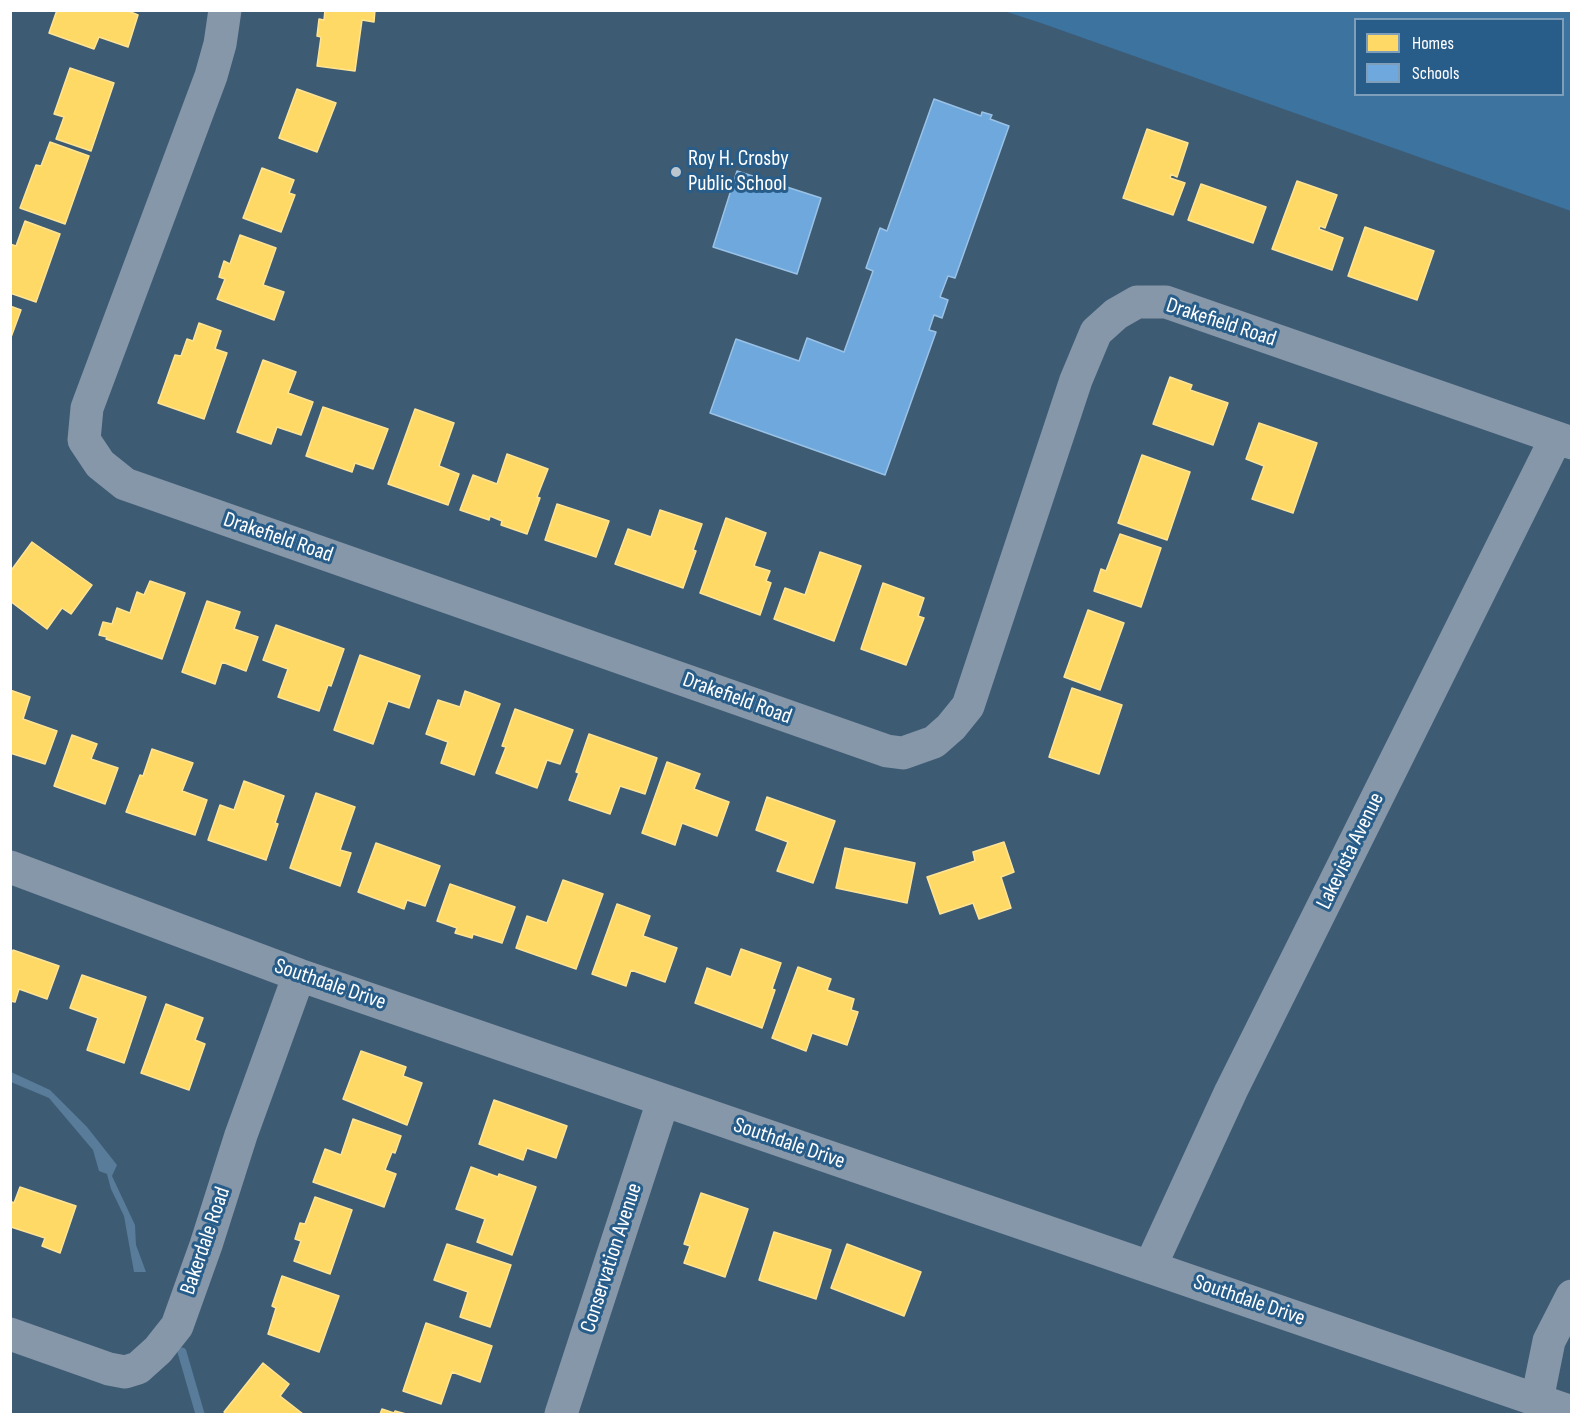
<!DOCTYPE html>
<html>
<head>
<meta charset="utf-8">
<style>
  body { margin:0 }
  #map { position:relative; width:1582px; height:1425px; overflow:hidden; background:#3e5b74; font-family:"Sofia Sans Condensed",sans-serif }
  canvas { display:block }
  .frame { position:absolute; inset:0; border:12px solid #fff; pointer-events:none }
  .legend { position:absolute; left:1354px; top:18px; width:210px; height:78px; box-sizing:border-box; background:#285d8a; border:2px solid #7e9eb9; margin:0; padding:8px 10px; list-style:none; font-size:18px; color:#fff }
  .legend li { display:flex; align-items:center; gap:12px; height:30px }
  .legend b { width:30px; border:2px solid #7e9eb9 }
</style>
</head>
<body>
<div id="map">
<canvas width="1582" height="1425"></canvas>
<div class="frame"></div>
<ul class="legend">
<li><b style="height:16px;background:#ffd966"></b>Homes</li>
<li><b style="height:16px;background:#6fa8dc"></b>Schools</li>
</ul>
</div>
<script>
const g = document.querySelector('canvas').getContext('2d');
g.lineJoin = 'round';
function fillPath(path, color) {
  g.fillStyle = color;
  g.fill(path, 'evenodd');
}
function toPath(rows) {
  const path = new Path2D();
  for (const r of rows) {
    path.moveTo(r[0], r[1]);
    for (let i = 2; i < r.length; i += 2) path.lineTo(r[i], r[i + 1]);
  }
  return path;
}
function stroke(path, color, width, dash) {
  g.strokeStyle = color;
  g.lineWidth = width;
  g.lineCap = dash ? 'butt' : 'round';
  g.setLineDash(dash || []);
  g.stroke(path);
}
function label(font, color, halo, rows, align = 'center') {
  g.font = font + ' "Sofia Sans Condensed",sans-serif';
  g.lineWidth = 6;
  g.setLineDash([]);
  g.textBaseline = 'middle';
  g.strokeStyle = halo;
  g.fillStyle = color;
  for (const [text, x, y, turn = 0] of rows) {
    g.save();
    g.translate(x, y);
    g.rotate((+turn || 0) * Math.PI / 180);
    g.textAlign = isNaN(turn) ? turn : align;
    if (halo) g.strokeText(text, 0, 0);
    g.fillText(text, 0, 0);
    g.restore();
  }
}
const green = toPath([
  [1004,11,1571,11,1571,211,1041,23],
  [1356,20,1562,20,1562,94,1356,94]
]);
const water = toPath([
  [11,1072,50,1090,87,1127,117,1165,112,1176,135,1225,136,1245,146,1272,134,1272,124,1216,111,1189,107,1174,99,1171,93,1150,49,1098,11,1082]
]);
const homes = toPath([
  [57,10,126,10,138,15,128,47,99,37,94,49,49,33,57,10],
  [325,10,375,10,374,22,362,20,355,71,317,66,321,37,317,36,319,19,324,20,325,10],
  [70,68,114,83,91,151,56,139,64,117,54,114,70,68],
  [297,89,336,103,317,152,279,138,297,89],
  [1147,129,1188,143,1177,177,1171,174,1170,178,1185,183,1173,215,1123,198,1147,129],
  [50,142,89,156,65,224,20,208,36,165,41,166,50,142],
  [262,168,294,180,289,193,295,195,281,232,243,218,262,168],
  [1297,181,1337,195,1325,228,1320,226,1319,229,1343,238,1332,270,1272,249,1297,181],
  [1201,184,1266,207,1253,243,1188,220,1201,184],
  [25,221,60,234,36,302,10,293,10,244,16,246,25,221],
  [1365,227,1434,251,1417,300,1348,276,1365,227],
  [240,235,276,248,263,285,284,292,274,320,217,299,225,279,219,277,224,261,230,264,240,235],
  [10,306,21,310,10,340,10,306],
  [199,323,221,331,215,349,227,353,204,419,158,403,175,355,181,356,187,339,193,341,199,323],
  [263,360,296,372,288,393,313,402,301,435,277,427,271,444,237,432,263,360],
  [1170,377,1192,385,1190,390,1228,403,1213,445,1153,424,1170,377],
  [323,407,388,429,373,469,355,463,352,472,306,456,323,407],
  [415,409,454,423,439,466,459,474,448,505,388,484,415,409],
  [1259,423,1317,443,1293,513,1252,499,1264,466,1246,459,1259,423],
  [507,454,548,469,537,497,540,498,527,534,501,525,502,521,490,516,489,520,460,510,473,475,497,484,507,454],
  [1142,455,1190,472,1167,540,1118,523,1142,455],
  [557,504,609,521,596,557,545,540,557,504],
  [660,510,702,524,693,550,696,551,683,588,615,564,628,529,651,537,660,510],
  [726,518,766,533,754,566,770,571,766,581,771,583,760,615,700,593,726,518],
  [1120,534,1161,548,1141,607,1094,591,1101,569,1106,571,1120,534],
  [32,542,92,585,71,614,62,608,47,629,10,601,10,572,32,542],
  [820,552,861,566,834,641,774,619,785,588,805,595,820,552],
  [150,581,185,593,162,659,106,639,107,637,99,635,103,622,112,624,117,608,130,613,137,592,144,595,150,581],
  [883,583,924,598,918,616,924,618,906,665,861,649,883,583],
  [207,601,240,612,234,629,258,637,246,671,222,662,215,684,182,672,207,601],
  [1088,610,1124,623,1100,690,1064,677,1088,610],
  [276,625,344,649,331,686,328,685,319,711,278,697,288,669,263,660,276,625],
  [360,655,420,676,409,708,388,701,373,744,334,730,360,655],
  [1072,688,1122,705,1099,774,1049,757,1072,688],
  [10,690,30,697,23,719,57,731,45,764,10,753,10,690],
  [465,691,500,704,474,775,441,763,448,742,426,734,438,700,460,707,465,691],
  [515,709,573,730,560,764,547,760,537,788,496,773,506,747,502,746,515,709],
  [589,734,657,758,645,794,620,786,610,814,569,800,579,773,576,772,589,734],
  [72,735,97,744,91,759,118,768,105,804,54,786,72,735],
  [152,749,193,763,182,791,207,800,195,835,126,812,140,775,143,776,152,749],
  [667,762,700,774,694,789,729,802,717,836,682,823,675,845,642,833,667,762],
  [244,781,284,796,275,823,278,824,266,860,208,840,220,805,234,810,244,781],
  [316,793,355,807,340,850,351,853,340,886,290,868,316,793],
  [767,797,835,821,813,883,777,871,788,842,756,830,767,797],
  [1004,842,1014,872,1001,877,1011,908,979,919,973,903,940,914,927,877,975,861,973,852,1004,842],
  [376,843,440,866,425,906,407,900,404,909,358,892,376,843],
  [845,848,915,863,907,903,836,888,845,848],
  [563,880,603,894,576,969,516,948,527,916,547,923,563,880],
  [450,884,515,907,502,943,473,934,472,938,455,933,457,928,437,921,450,884],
  [617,904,650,916,643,936,677,948,665,982,631,970,626,986,592,974,617,904],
  [741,949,781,963,772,989,775,990,762,1028,695,1003,707,968,731,977,741,949],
  [13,950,59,966,47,999,19,989,15,1002,10,1001,10,956,13,950],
  [798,967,831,979,827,990,854,999,851,1010,858,1012,847,1045,812,1033,806,1051,772,1038,798,967],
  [82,975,146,997,124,1063,87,1050,98,1018,70,1008,82,975],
  [166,1004,203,1018,195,1040,205,1044,189,1090,141,1073,166,1004],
  [361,1051,406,1067,403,1076,422,1083,407,1125,343,1099,361,1051],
  [494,1100,567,1126,556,1158,527,1148,523,1160,479,1144,494,1100],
  [353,1119,401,1136,395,1153,392,1152,385,1170,396,1174,384,1207,313,1182,325,1149,341,1155,353,1119],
  [471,1167,498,1177,499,1174,536,1187,512,1255,477,1242,485,1219,456,1209,471,1167],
  [20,1187,76,1206,60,1253,42,1246,45,1238,11,1227,10,1229,10,1201,14,1203,20,1187],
  [701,1193,748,1209,725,1277,684,1263,690,1246,684,1244,701,1193],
  [315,1197,352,1210,330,1274,294,1261,301,1241,295,1239,300,1223,305,1224,315,1197],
  [774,1232,831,1250,816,1299,759,1280,774,1232],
  [447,1244,511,1265,490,1327,460,1317,468,1292,434,1280,447,1244],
  [847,1244,921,1272,904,1316,831,1288,847,1244],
  [282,1276,339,1296,319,1352,268,1334,276,1308,272,1306,282,1276],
  [426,1323,492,1346,480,1382,452,1372,441,1404,403,1391,426,1323],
  [263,1363,289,1384,280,1396,303,1414,227,1414,224,1412,263,1363],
  [382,1409,394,1413,395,1411,406,1414,380,1414,382,1409]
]);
const schools = toPath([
  [934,99,981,116,982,112,992,115,990,119,1009,126,955,278,948,276,940,297,948,300,942,318,934,315,929,330,936,332,885,475,710,413,736,339,799,361,807,338,844,352,873,271,866,268,880,228,887,231,934,99],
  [737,171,821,198,797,274,713,247,737,171]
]);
const stream = toPath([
  [182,1352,200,1414]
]);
const minor = toPath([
  [225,10,220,44,211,76,87,408,84,440,100,464,125,484,887,751,903,753,934,742,951,727,968,706,1076,380,1096,332,1116,314,1137,302,1166,302,1572,443],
  [10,867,299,975,1572,1412],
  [1150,1267,1231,1091,1556,438],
  [10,1334,109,1369,125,1372,138,1368,158,1350,177,1326,206,1245,241,1135,299,975],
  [1537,1400,1549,1341,1572,1296],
  [561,1414,663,1101]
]);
const markers = [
  [676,172,6,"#bbc6ce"]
];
const poiNames = [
  ["Roy H. Crosby",688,159],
  ["Public School",688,184]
];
const streetNames = [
  ["Drakefield Road",1221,323,18],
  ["Drakefield Road",278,538,19],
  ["Drakefield Road",737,699,20],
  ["Lakevista Avenue",1351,851,-64],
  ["Southdale Drive",330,985,19],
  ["Southdale Drive",789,1144,19],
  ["Bakerdale Road",206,1241,-71],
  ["Conservation Avenue",612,1258,-72],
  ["Southdale Drive",1249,1301,19]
];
fillPath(green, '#3c739f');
fillPath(water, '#587c99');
fillPath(homes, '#ffd966');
stroke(homes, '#ffe494', 1.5);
fillPath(schools, '#6fa8dc');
stroke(schools, '#9ac2e6', 1.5);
stroke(stream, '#587c99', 9);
stroke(minor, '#8597a8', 33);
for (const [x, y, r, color] of markers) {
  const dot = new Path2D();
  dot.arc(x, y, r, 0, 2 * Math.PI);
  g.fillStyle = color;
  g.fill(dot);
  stroke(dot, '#285d8a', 2);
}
label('22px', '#fff', '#285d8a', poiNames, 'left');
label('22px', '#fff', '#285d8a', streetNames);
</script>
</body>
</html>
